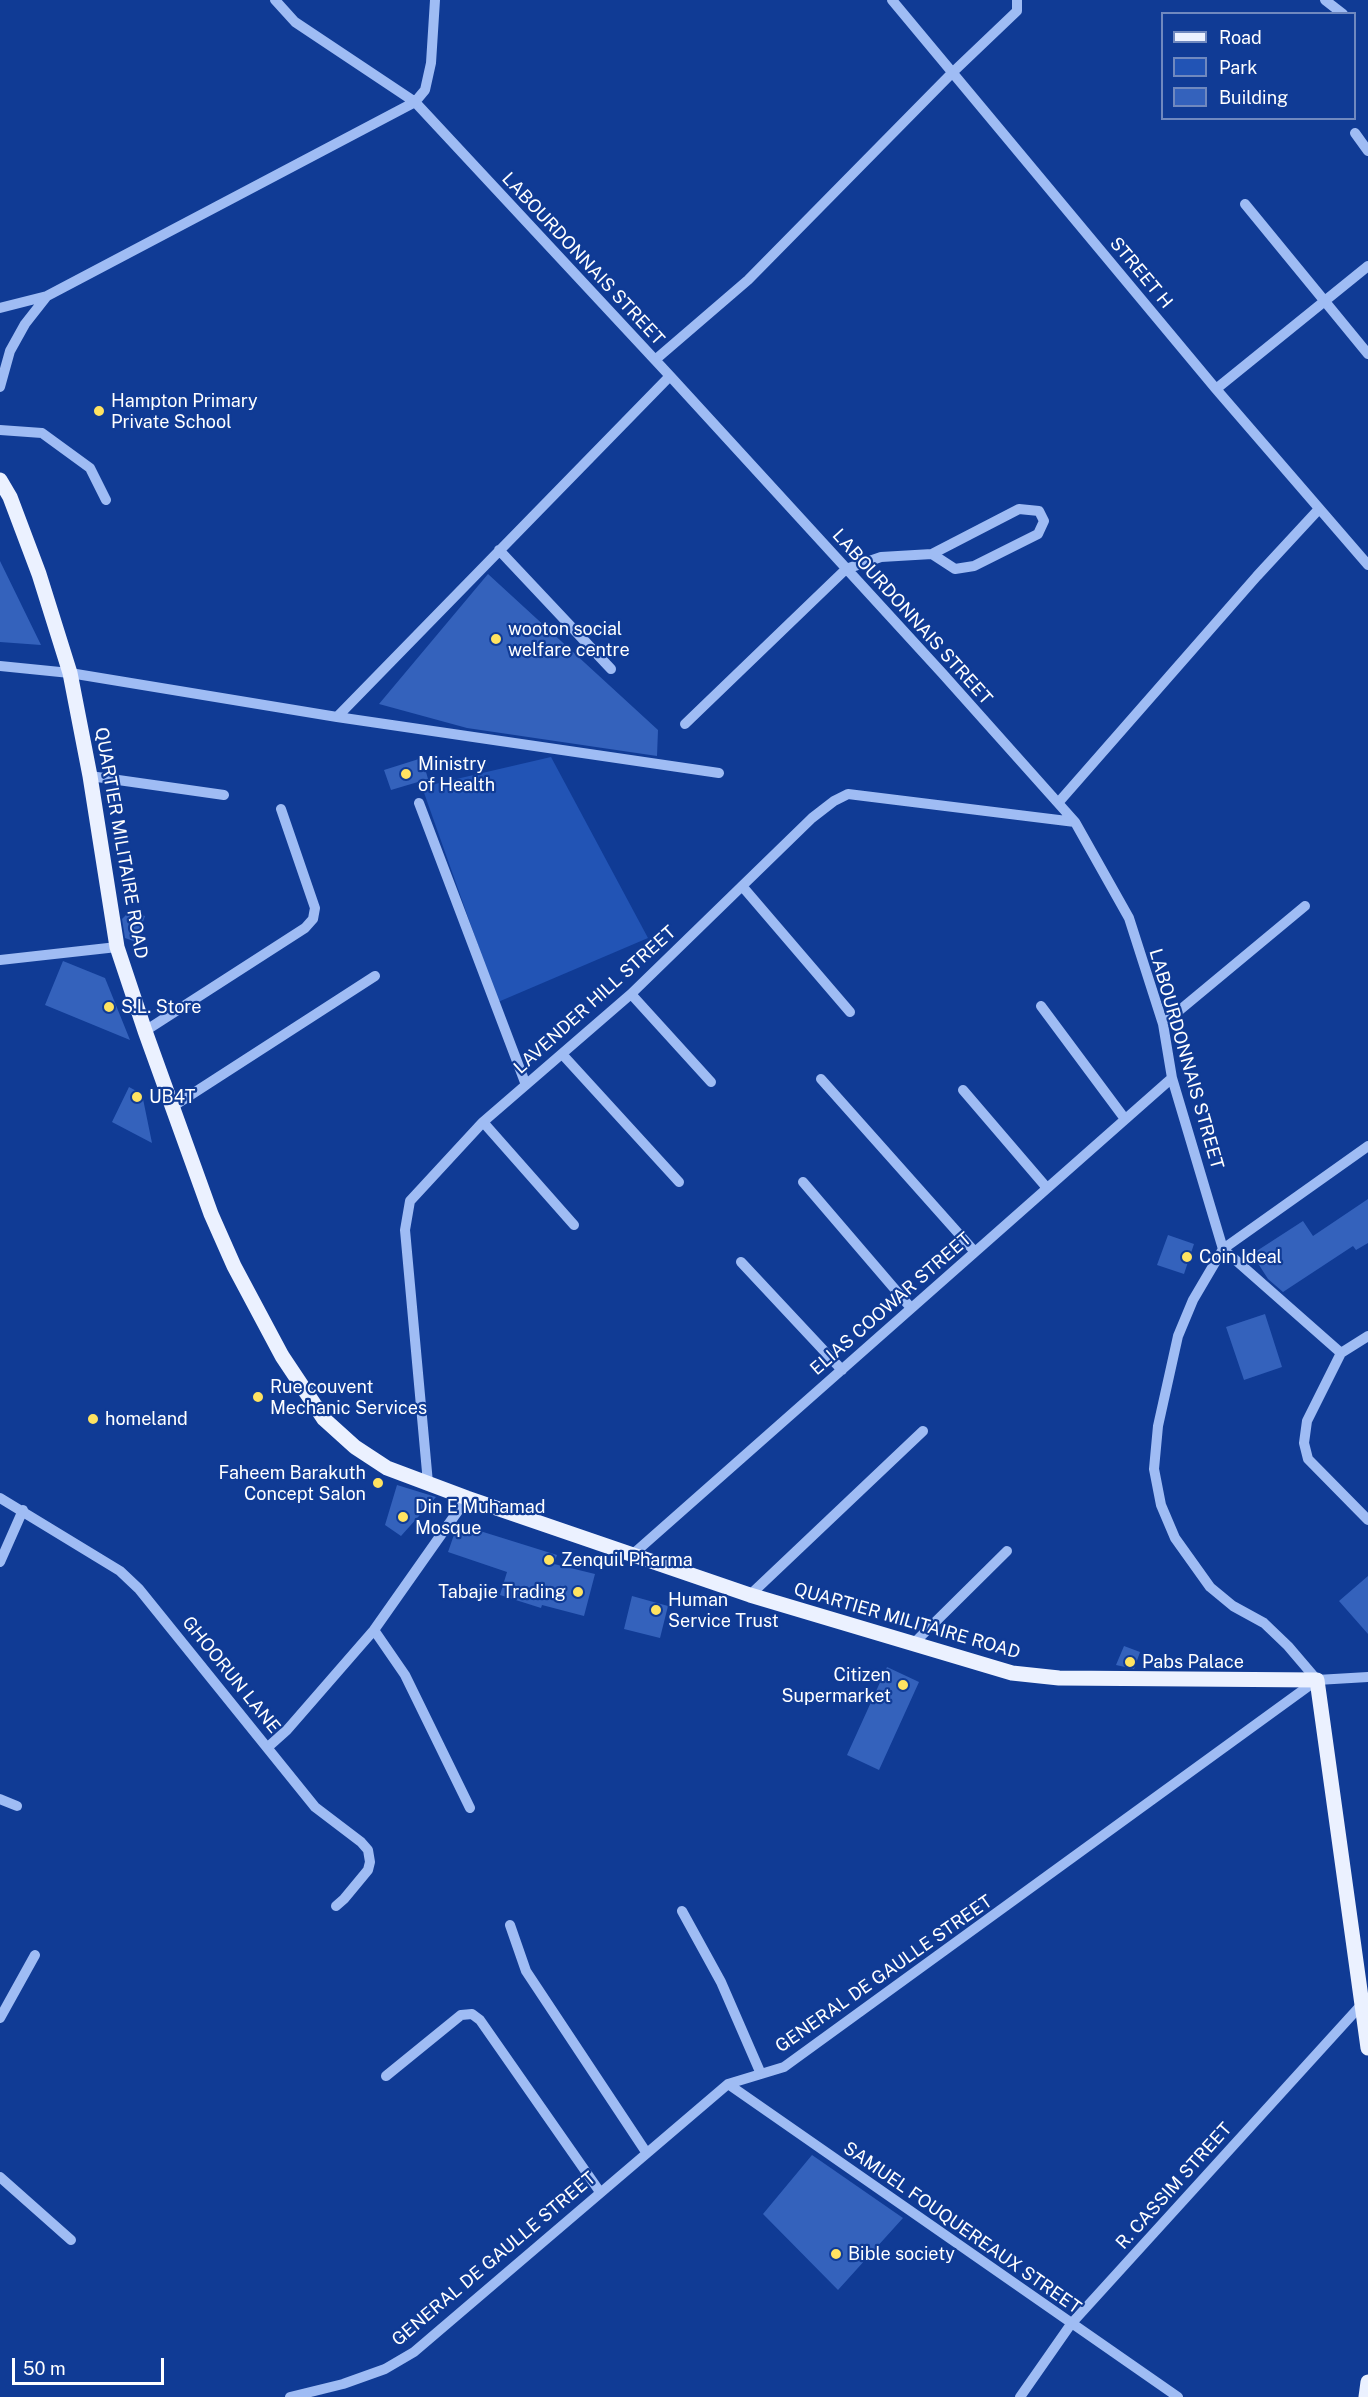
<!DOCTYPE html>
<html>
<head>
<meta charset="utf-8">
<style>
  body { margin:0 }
  #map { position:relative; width:1368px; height:2397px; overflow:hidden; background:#103b95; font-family:"Public Sans",sans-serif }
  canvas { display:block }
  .legend { position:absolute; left:1161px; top:12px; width:195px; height:108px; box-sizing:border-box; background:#103b95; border:2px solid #7089bf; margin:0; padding:8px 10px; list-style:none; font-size:18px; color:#fff }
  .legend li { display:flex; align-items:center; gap:12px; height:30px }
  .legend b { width:30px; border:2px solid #7089bf }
  .scale { position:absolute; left:12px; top:2358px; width:152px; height:27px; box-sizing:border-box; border:3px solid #fff; border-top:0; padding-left:8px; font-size:18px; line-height:21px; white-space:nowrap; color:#fff; -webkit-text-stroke:4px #103b95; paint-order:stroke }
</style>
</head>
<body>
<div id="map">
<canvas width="1368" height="2397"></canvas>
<ul class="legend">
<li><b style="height:8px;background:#ebf1ff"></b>Road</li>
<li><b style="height:16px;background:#2254b5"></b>Park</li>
<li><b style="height:16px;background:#3462bc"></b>Building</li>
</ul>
<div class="scale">50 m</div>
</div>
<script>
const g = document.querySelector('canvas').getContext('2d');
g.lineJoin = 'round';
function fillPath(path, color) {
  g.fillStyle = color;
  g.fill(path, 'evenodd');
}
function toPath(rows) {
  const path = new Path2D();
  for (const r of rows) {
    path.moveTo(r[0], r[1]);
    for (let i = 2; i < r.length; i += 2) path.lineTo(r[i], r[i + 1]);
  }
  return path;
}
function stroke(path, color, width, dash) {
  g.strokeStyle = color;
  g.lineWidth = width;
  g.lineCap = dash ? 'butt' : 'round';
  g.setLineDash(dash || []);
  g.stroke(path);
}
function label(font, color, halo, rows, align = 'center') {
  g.font = font + ' "Public Sans",sans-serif';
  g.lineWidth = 4.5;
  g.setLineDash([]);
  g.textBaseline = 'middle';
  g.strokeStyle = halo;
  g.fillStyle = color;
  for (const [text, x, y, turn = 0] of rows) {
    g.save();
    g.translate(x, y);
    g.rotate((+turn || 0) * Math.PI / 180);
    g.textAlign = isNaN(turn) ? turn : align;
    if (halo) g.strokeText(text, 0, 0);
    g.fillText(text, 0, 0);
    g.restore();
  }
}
const green = toPath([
  [551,757,648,938,498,1002,422,787]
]);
const building = toPath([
  [0,561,41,645,0,642],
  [488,574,658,730,657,756,467,728,379,704],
  [422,758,428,779,391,790,384,770],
  [130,911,145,916,136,942,125,938,122,919],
  [63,961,105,978,130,1040,45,1005],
  [129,1087,142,1094,152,1143,112,1122],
  [1368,1199,1368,1243,1356,1250,1353,1246,1283,1292,1268,1279,1252,1254,1303,1221,1313,1236],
  [1168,1235,1194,1244,1184,1274,1157,1265],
  [1265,1314,1282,1367,1244,1380,1226,1327],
  [397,1485,436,1497,401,1536,385,1525],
  [464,1526,557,1555,554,1564,595,1574,584,1616,542,1605,541,1608,500,1595,507,1572,448,1552,456,1529],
  [1368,1576,1368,1634,1339,1601],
  [632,1596,668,1606,660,1638,624,1629],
  [1124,1646,1140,1652,1134,1669,1116,1665],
  [887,1667,919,1682,879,1770,847,1755],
  [812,2155,903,2218,838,2290,763,2214]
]);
const minor = toPath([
  [275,0,295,22,415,102,670,376,942,673,1075,822,1129,918,1163,1024,1172,1078,1223,1249],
  [892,0,1216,389,1368,565],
  [1325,0,1343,14],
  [1355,133,1368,151],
  [1245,204,1368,354],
  [0,308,47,296,415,102,425,90,431,63,435,0],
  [655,360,748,280,952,73,1017,11,1017,0],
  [0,387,10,351,25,324,47,296],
  [1216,389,1368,266],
  [0,430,42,433,90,468,106,500],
  [499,550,611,669],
  [0,666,70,673,337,717,719,773],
  [337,717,670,376],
  [685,724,846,569,881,557,932,554,1019,509,1039,511,1044,521,1038,534,974,566,955,569,932,554],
  [90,776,224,795],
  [419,803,526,1085],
  [1058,803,1257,576,1319,509],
  [742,886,850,1012],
  [0,960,117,947],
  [631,994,711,1082],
  [1041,1006,1125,1119],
  [1163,1024,1305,906],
  [145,1031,305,928,313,919,315,908,281,809],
  [562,1054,679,1182],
  [821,1079,975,1252],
  [963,1090,1047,1188],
  [172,1107,375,976],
  [483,1122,574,1225],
  [803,1182,911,1308],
  [1223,1249,1341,1353],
  [741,1262,842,1370],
  [1341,1353,1307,1421,1304,1443,1308,1459,1368,1520],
  [1341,1353,1368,1336],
  [428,1483,405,1230,410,1201,483,1122,631,994,812,818,834,801,848,794,1075,822],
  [0,1498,120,1571,139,1589,315,1807,361,1842,368,1850,370,1862,368,1870,344,1899,336,1906],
  [632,1555,1172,1078],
  [0,1562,23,1510],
  [750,1595,923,1431],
  [374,1630,405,1675,470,1808],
  [913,1644,1007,1551],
  [1317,1680,1288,1646,1264,1623,1233,1606,1210,1587,1175,1538,1161,1505,1154,1469,1158,1426,1178,1336,1193,1300,1223,1249,1368,1146],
  [1317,1680,1368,1677],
  [268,1747,287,1730,374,1630,467,1498],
  [0,1799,17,1806],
  [682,1911,721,1982,761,2074],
  [510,1925,526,1971,646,2152],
  [0,2018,35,1955],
  [386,2076,461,2015,472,2014,480,2020,600,2192],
  [728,2084,1178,2397],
  [0,2177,71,2240],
  [290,2397,343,2384,385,2369,414,2352,728,2084,784,2067,1317,1680],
  [1020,2397,1071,2324,1362,2004]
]);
const major = toPath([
  [0,480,10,497,39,574,70,673,90,776,117,947,145,1031,211,1214,234,1266,282,1356,324,1419,355,1447,387,1468,467,1498,750,1595,1012,1673,1059,1678,1317,1680,1368,2048],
  [1366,2397,1368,2382]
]);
const markers = [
  [99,411,6,"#ffe361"],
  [496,639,6,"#ffe361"],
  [406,774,6,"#ffe361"],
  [109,1007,6,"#ffe361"],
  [137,1097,6,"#ffe361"],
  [1187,1257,6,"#ffe361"],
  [258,1397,6,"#ffe361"],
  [93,1419,6,"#ffe361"],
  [378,1483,6,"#ffe361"],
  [403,1517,6,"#ffe361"],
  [549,1560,6,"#ffe361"],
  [578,1592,6,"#ffe361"],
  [656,1610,6,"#ffe361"],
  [1130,1662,6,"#ffe361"],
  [903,1685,6,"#ffe361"],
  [836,2254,6,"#ffe361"]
];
const streetNames = [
  ["LABOURDONNAIS STREET",583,259,47],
  ["STREET H",1141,273,50],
  ["LABOURDONNAIS STREET",912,617,48],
  ["QUARTIER MILITAIRE ROAD",121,843,80],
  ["LAVENDER HILL STREET",595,1000,-42],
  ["LABOURDONNAIS STREET",1186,1059,74],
  ["ELIAS COOWAR STREET",891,1304,-41],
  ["QUARTIER MILITAIRE ROAD",907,1621,16],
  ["GHOORUN LANE",231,1675,51],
  ["GENERAL DE GAULLE STREET",884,1974,-35],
  ["R. CASSIM STREET",1174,2186,-48],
  ["SAMUEL FOUQUEREAUX STREET",962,2228,35],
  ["GENERAL DE GAULLE STREET",494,2259,-40]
];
const poiNames = [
  ["Hampton Primary",111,401],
  ["Private School",111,422],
  ["wooton social",508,629],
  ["welfare centre",508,650],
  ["Ministry",418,764],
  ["of Health",418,785],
  ["S.L. Store",121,1007],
  ["UB4T",149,1097],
  ["Coin Ideal",1199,1257],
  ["Rue couvent",270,1387],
  ["Mechanic Services",270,1408],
  ["homeland",105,1419],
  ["Faheem Barakuth",366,1473,"right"],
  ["Concept Salon",366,1494,"right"],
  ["Din E Muhamad",415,1507],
  ["Mosque",415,1528],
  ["Zenquil Pharma",561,1560],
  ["Tabajie Trading",566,1592,"right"],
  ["Human",668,1600],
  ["Service Trust",668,1621],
  ["Pabs Palace",1142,1662],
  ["Citizen",891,1675,"right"],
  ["Supermarket",891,1696,"right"],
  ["Bible society",848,2254]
];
fillPath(green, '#2254b5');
fillPath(building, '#3462bc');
stroke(minor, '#9fbcf4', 10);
stroke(major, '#ebf1ff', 15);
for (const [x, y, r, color] of markers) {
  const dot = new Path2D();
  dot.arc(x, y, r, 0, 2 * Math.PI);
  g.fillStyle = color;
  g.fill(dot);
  stroke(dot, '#103b95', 2);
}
label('18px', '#fff', '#103b95', streetNames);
label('18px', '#fff', '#103b95', poiNames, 'left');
</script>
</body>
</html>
